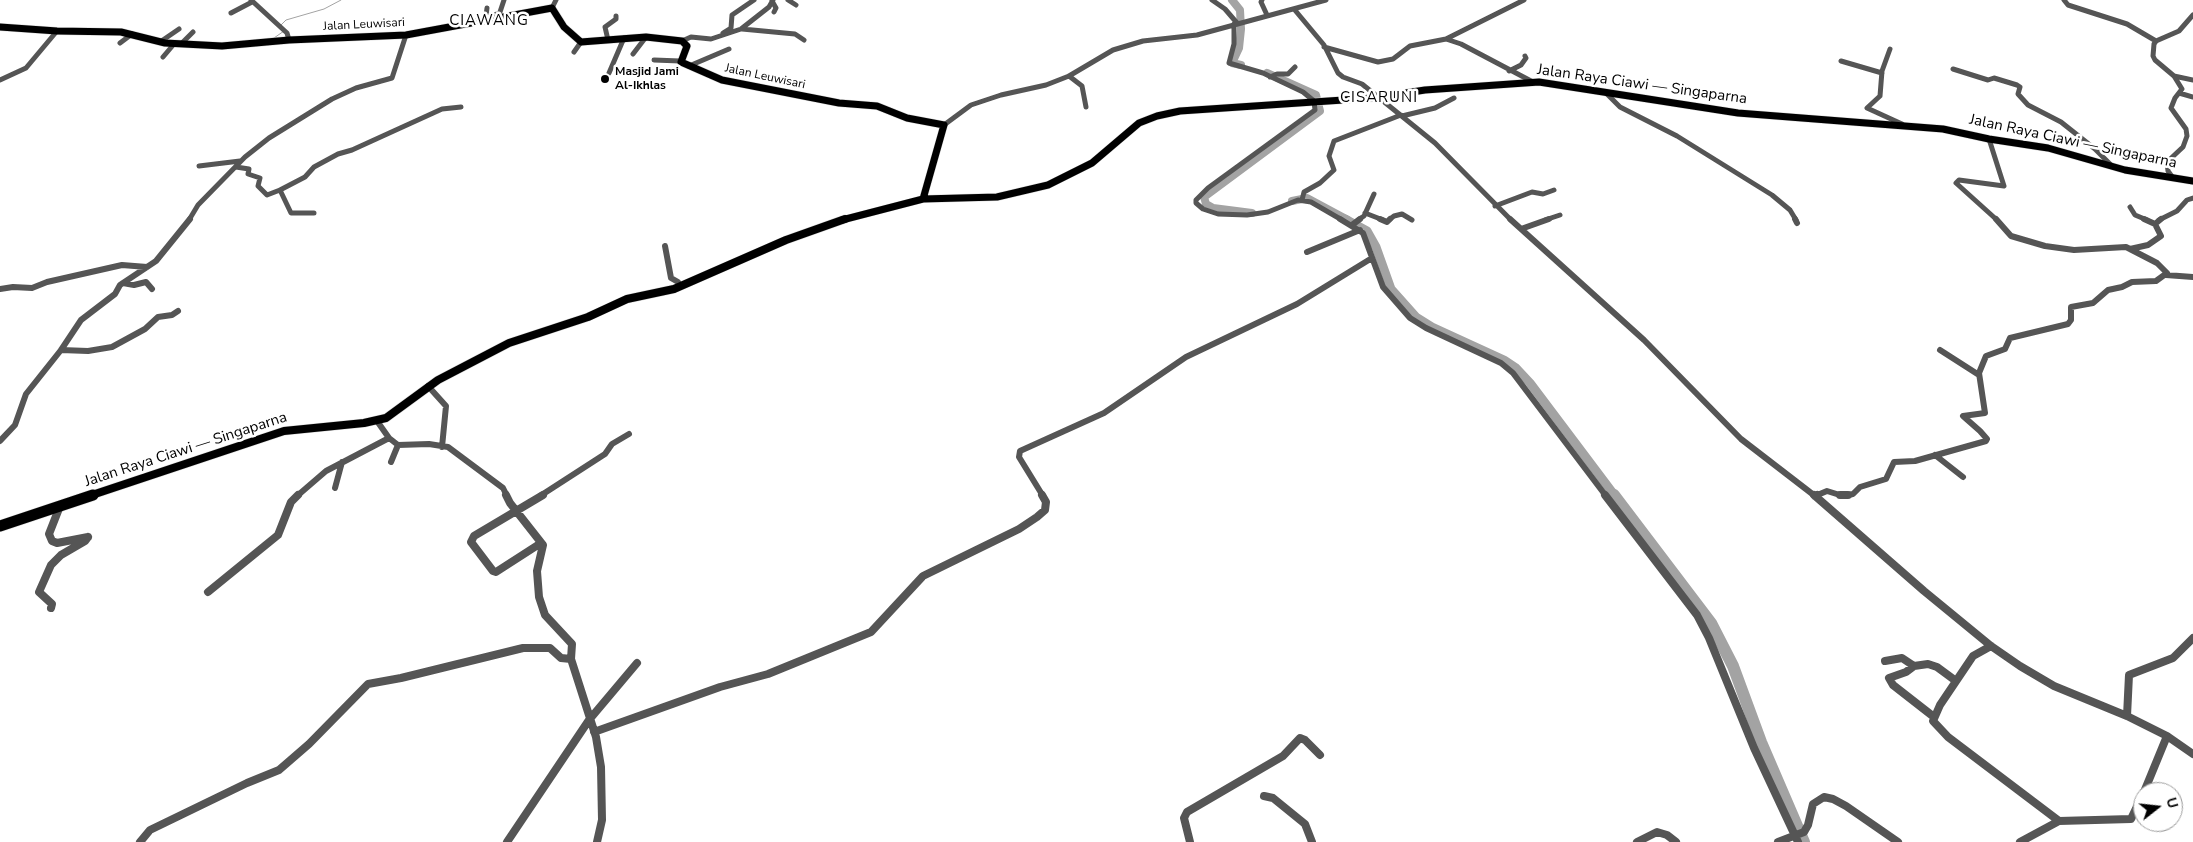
<!DOCTYPE html>
<html>
<head>
<meta charset="utf-8">
<style>
  body { margin:0 }
  #map { position:relative; width:2193px; height:842px; overflow:hidden; background:#fff; font-family:"Nunito Sans",sans-serif }
  canvas { display:block }
  .north { position:absolute; left:2133px; top:782px; width:50px; height:50px; box-sizing:border-box; background:#fff; border:1px solid #999; border-radius:50%; rotate:74deg; font-size:14px; font-weight:700; line-height:20px; text-align:center; color:#000 }
  .north::after { content:''; display:block; margin:auto; width:18px; height:22px; background:#000; clip-path:polygon(50% 0,100% 100%,50% 72%,0 100%) }
</style>
</head>
<body>
<div id="map">
<canvas width="2193" height="842"></canvas>
<div class="north">U</div>
</div>
<script>
const g = document.querySelector('canvas').getContext('2d');
g.lineJoin = 'round';
function toPath(rows) {
  const path = new Path2D();
  for (const r of rows) {
    path.moveTo(r[0], r[1]);
    for (let i = 2; i < r.length; i += 2) path.lineTo(r[i], r[i + 1]);
  }
  return path;
}
function stroke(path, color, width, dash) {
  g.strokeStyle = color;
  g.lineWidth = width;
  g.lineCap = dash ? 'butt' : 'round';
  g.setLineDash(dash || []);
  g.stroke(path);
}
function label(font, color, halo, rows, align = 'center') {
  g.font = font + ' "Nunito Sans",sans-serif';
  g.lineWidth = 5;
  g.setLineDash([]);
  g.textBaseline = 'middle';
  g.strokeStyle = halo;
  g.fillStyle = color;
  for (const [text, x, y, turn = 0] of rows) {
    g.save();
    g.translate(x, y);
    g.rotate((+turn || 0) * Math.PI / 180);
    g.textAlign = isNaN(turn) ? turn : align;
    if (halo) g.strokeText(text, 0, 0);
    g.fillText(text, 0, 0);
    g.restore();
  }
}
const stream = toPath([
  [280,26,286,20,324,9,341,0],
  [274,38,284,31]
]);
const riverFar2 = toPath([
  [1232,0,1240,10,1241,29,1239,48,1232,63,1241,65],
  [1292,201,1307,198,1348,220],
  [1252,213,1213,208,1206,204,1204,197,1320,111,1316,95,1267,73]
]);
const riverFar1 = toPath([
  [1345,219,1367,231,1376,247,1391,289,1416,317,1432,327,1504,360,1516,368,1530,383,1615,496]
]);
const river = toPath([
  [1614,495,1711,623,1733,666,1761,742,1804,842]
]);
const minorFar2 = toPath([
  [251,0,287,33,289,40],
  [788,0,796,5],
  [1212,0,1225,9,1237,23],
  [1262,0,1261,2,1267,15],
  [2064,0,2068,5,2127,24,2156,41],
  [772,1,776,8,774,12],
  [487,8,486,16,498,14],
  [552,8,556,0],
  [1294,9,1324,45,1338,73,1343,77,1362,84,1435,143,1511,220],
  [231,13,252,2],
  [498,18,504,0],
  [1234,24,1234,44,1229,63,1263,73,1303,92,1314,101,1315,110,1208,188,1196,200,1196,203,1203,209,1218,214,1247,215,1268,212,1298,200,1311,202,1342,220],
  [742,29,795,34,804,40],
  [723,33,731,28,732,15,754,0],
  [1446,39,1524,0],
  [608,40,605,27,616,19,616,16],
  [682,41,691,37,711,39,741,29,769,7,773,0],
  [160,42,179,29],
  [120,43,132,34],
  [181,44,193,32],
  [1324,47,1378,62,1393,59,1410,46,1446,39,1461,44,1533,82],
  [1890,49,1882,71,1880,96,1867,108,1902,124],
  [574,52,581,42],
  [633,54,646,37],
  [163,57,174,44],
  [654,60,680,61],
  [1841,61,1882,73],
  [689,66,729,49],
  [1953,69,1988,80,1994,78,2017,85,2020,87,2018,94,2028,105,2061,122,2095,149,2112,166],
  [1509,71,1521,65,1526,58,1525,56],
  [609,73,624,38],
  [1069,76,1082,86,1086,107],
  [2174,76,2193,80],
  [1270,77,1277,74,1288,74,1295,67],
  [0,80,26,68,57,31],
  [1606,93,1620,107,1677,136,1772,195,1790,210,1796,220],
  [2179,93,2193,97],
  [1402,116,1435,108,1454,98],
  [944,125,971,105,1001,95,1046,85,1069,76,1113,50,1143,41,1197,35,1326,0],
  [1989,139,2004,186,1959,180,1956,183,1997,220],
  [199,166,240,161],
  [236,167,249,169,248,174,260,178,258,186,267,195,280,190,291,213,314,213],
  [2173,178,2168,171,2167,162,2183,147,2187,136,2186,129,2171,108,2175,98,2182,89,2174,76,2155,60,2153,56,2154,44,2156,41,2179,31,2193,15],
  [280,190,305,177,314,167,338,154,352,150,442,109,461,107],
  [1302,200,1304,192,1320,183,1334,170,1329,156,1334,141,1401,115],
  [1495,206,1532,192,1543,194,1554,190],
  [2130,207,2135,215,2147,220],
  [1365,213,1383,220],
  [189,220,198,205,245,157,269,138,332,99,356,88,392,78,406,35],
  [1358,220,1364,216,1374,194],
  [1389,220,1394,216,1402,214,1412,220],
  [1545,220,1560,215],
  [2159,220,2177,211,2187,200,2193,198]
]);
const minorFar1 = toPath([
  [1340,219,1363,233,1383,287,1410,318,1426,328,1501,363,1513,373,1606,496],
  [1380,219,1387,222,1390,219],
  [1510,219,1644,340,1741,439,1815,496],
  [1795,219,1797,223],
  [2155,224,2161,219],
  [1352,225,1360,219],
  [1521,229,1549,219],
  [665,246,671,278,678,282,680,287],
  [2130,249,2148,245,2161,236,2155,224,2144,219],
  [1307,252,1360,230],
  [2166,275,2193,277],
  [123,283,134,285,146,282,152,289],
  [0,289,13,287,32,288,47,282,122,265,147,267],
  [61,350,88,351,112,347,145,329,158,317,172,315,178,311],
  [1940,350,1979,375],
  [428,386,446,406,442,447],
  [377,421,389,438,398,445,429,444,448,447,503,488,507,496],
  [0,441,15,425,26,394,61,350,81,320,115,294,120,285,156,261,190,219],
  [1935,455,1963,477],
  [391,462,398,445],
  [335,488,342,462],
  [297,496,326,471,389,438],
  [540,496,605,454,612,444,629,434],
  [1043,496,1019,457,1020,451,1104,413,1186,357,1297,304,1372,258],
  [1815,496,1827,491,1843,496,1853,494,1860,487,1886,479,1894,462,1915,461,1986,441,1987,439,1980,431,1963,416,1985,413,1979,373,1986,356,2005,349,2010,338,2068,324,2071,320,2071,307,2093,303,2108,290,2122,287,2132,282,2156,281,2167,273,2157,263,2126,247,2074,250,2045,246,2011,236,1996,219]
]);
const minor = toPath([
  [506,495,510,503,543,545,537,571,539,597,545,615,572,644,571,659,596,737,601,767,602,820,597,842],
  [1605,495,1697,615,1709,638,1754,748,1798,842],
  [1814,495,1924,591,1991,646,2020,666,2054,686,2127,716,2167,736,2193,754],
  [1840,495,1848,495],
  [1815,496,1817,495],
  [60,506,49,534,52,541,57,543,88,537],
  [541,543,496,572,493,571,471,542,474,536,543,495],
  [208,592,278,535,291,502,298,495],
  [51,608,52,604,39,592,51,565,61,555,85,541,88,537],
  [1991,646,1973,656,1940,705,1933,721,1948,737,2059,821],
  [1885,661,1902,658,1914,666],
  [2127,716,2129,675,2173,658,2193,638],
  [1934,717,1893,685,1889,678,1906,672,1914,666,1928,664,1937,667,1956,681],
  [594,732,720,687,768,674,871,632,923,576,1019,529,1037,517,1045,510,1046,502,1042,495],
  [2144,792,2167,736],
  [1264,796,1273,798,1305,824,1312,842],
  [140,842,150,830,247,783,279,770,309,744,368,684,401,678,523,648,550,648,561,658,571,659],
  [507,842,589,720,637,663],
  [1190,842,1184,818,1187,812,1283,756,1300,738,1305,740,1320,755],
  [1637,842,1657,832,1667,835,1676,842],
  [1778,842,1804,832,1808,825,1813,804,1824,797,1833,799,1846,806,1898,842],
  [2020,842,2059,821,2131,819,2143,794]
]);
const majorFar2 = toPath([
  [0,27,57,31,121,32,165,43,222,46,289,40,406,35,552,8,564,27,581,42,646,37,682,41,687,46,681,62,722,80,839,103,877,106,907,118,944,125,923,199],
  [842,220,923,199,997,197,1048,185,1092,163,1139,123,1157,116,1180,111,1373,98,1425,90,1539,82,1738,113,1943,129,1989,139,2048,148,2125,170,2193,181]
]);
const majorFar1 = toPath([
  [89,496,284,431,364,423,386,418,438,380,509,343,588,317,627,299,674,289,786,240,845,219]
]);
const major = toPath([
  [0,526,93,495]
]);
const markers = [
  [605,79,5,"#000"]
];
const farStreetnames = [
  ["Jalan Leuwisari",364,25,-3],
  ["Jalan Leuwisari",765,77,12]
];
const farPoinames = [
  ["Masjid Jami",615,72],
  ["Al-Ikhlas",615,86]
];
const farQuarternames = [
  ["CIAWANG",489,21],
  ["CISARUNI",1379,98]
];
const streetNames = [
  ["Jalan Raya Ciawi — Singaparna",1642,85,8],
  ["Jalan Raya Ciawi — Singaparna",2073,142,12],
  ["Jalan Raya Ciawi — Singaparna",186,450,-18]
];
stroke(stream, '#a3a3a3', 1);
stroke(riverFar2, '#a3a3a3', 8);
stroke(riverFar1, '#a3a3a3', 9);
stroke(river, '#a3a3a3', 12);
stroke(majorFar2, '#dbdbdb', 8);
stroke(majorFar1, '#dbdbdb', 9);
stroke(major, '#dbdbdb', 12);
stroke(minorFar2, '#555', 5);
stroke(minorFar1, '#555', 6);
stroke(minor, '#555', 8);
stroke(majorFar2, '#000', 7);
stroke(majorFar1, '#000', 8);
stroke(major, '#000', 11);
for (const [x, y, r, color] of markers) {
  const dot = new Path2D();
  dot.arc(x, y, r, 0, 2 * Math.PI);
  g.fillStyle = color;
  g.fill(dot);
  stroke(dot, '#fff', 2);
}
label('12px', '#000', '#fff', farStreetnames);
label('bold 12px', '#000', '#fff', farPoinames, 'left');
g.letterSpacing = '1px';
label('15px', '#000', '#fff', farQuarternames);
g.letterSpacing = '0px';
label('15px', '#000', '#fff', streetNames);
</script>
</body>
</html>
